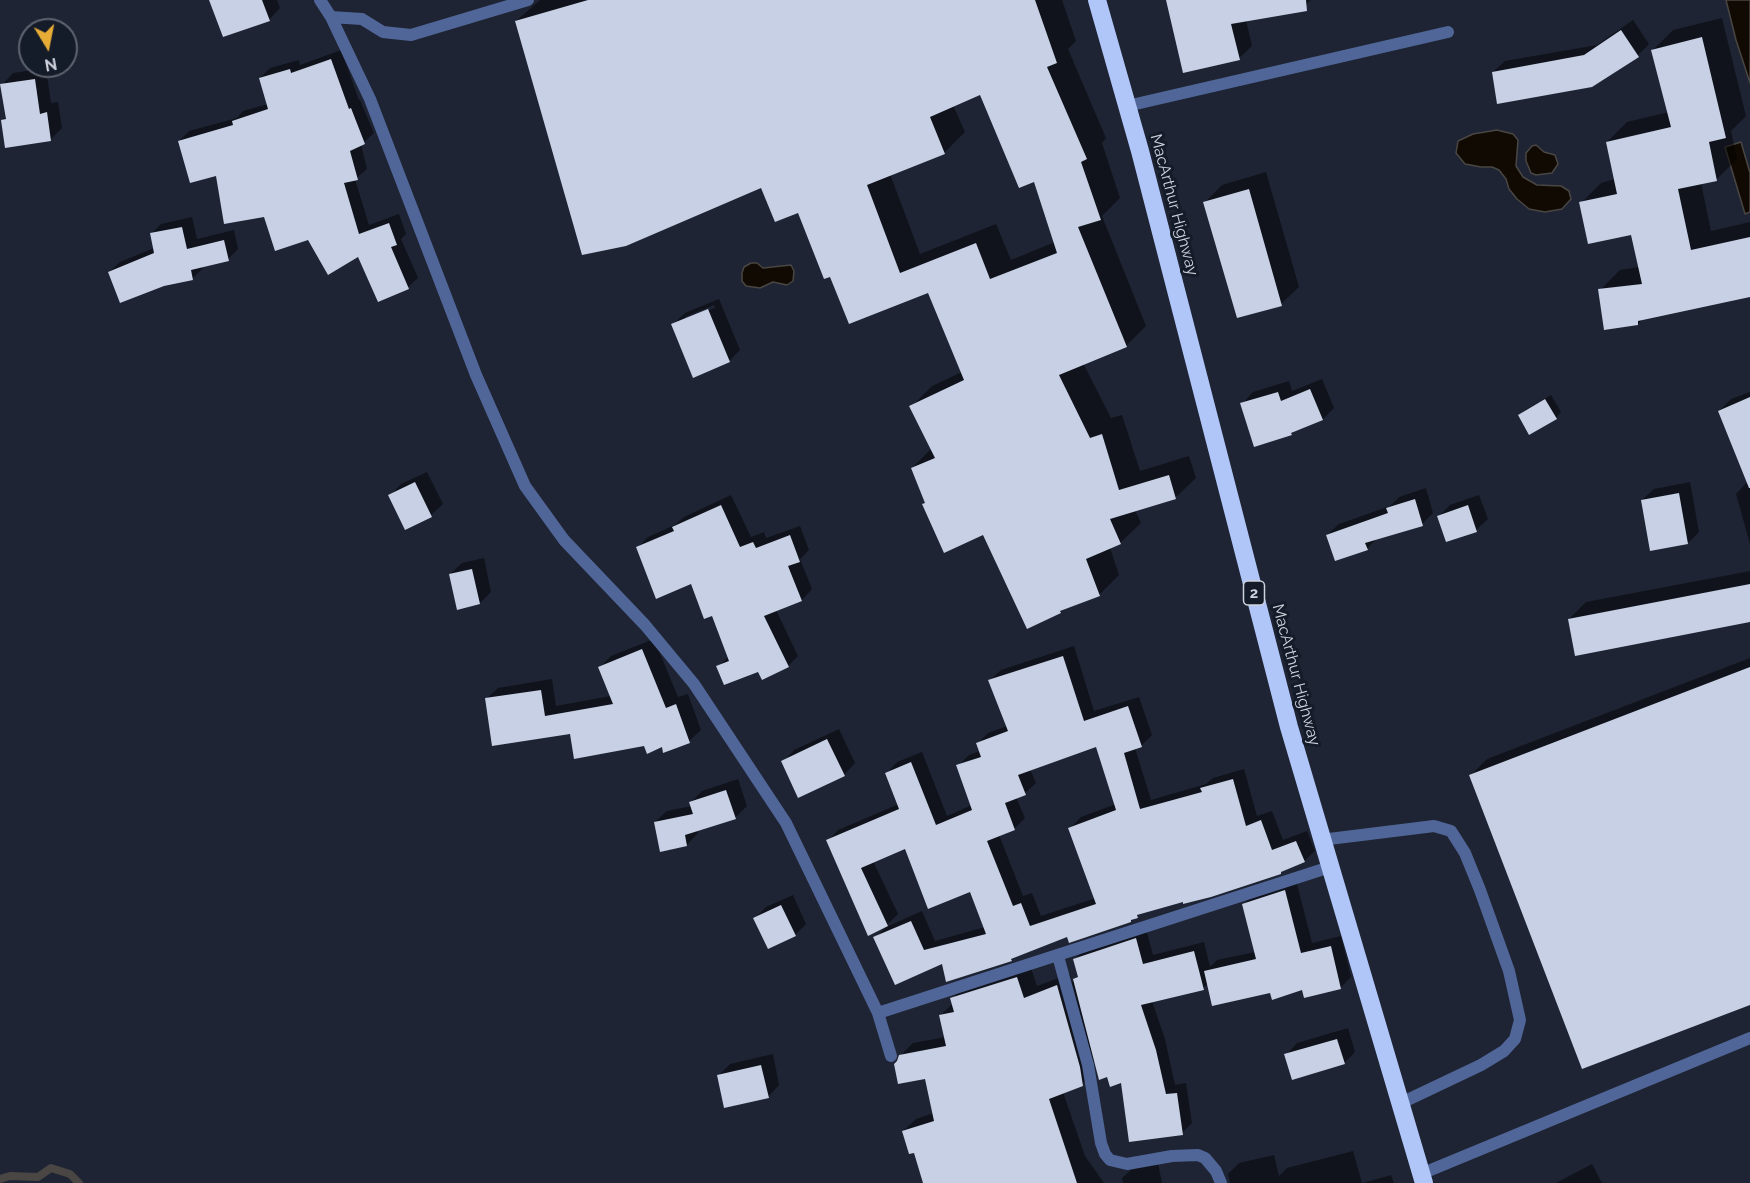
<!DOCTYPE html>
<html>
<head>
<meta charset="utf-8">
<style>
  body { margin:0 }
  #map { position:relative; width:1750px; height:1183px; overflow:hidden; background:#1e2433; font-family:Raleway,sans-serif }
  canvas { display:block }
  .north { position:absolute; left:18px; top:18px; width:60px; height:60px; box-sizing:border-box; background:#141b29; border:2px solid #5e6471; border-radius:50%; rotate:170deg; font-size:16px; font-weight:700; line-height:24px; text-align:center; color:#cdd2dc }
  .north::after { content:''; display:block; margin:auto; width:21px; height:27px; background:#e6ac36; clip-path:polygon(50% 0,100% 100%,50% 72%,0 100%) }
</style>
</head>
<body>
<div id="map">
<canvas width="1750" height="1183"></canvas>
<div class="north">N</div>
</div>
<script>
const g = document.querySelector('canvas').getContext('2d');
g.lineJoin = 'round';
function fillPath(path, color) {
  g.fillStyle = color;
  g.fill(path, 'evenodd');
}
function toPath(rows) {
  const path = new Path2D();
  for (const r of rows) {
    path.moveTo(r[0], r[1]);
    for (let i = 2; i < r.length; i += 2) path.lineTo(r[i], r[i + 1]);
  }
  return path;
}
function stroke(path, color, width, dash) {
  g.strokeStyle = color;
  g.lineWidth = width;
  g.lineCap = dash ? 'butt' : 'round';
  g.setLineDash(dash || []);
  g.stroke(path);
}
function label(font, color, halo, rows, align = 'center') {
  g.font = font + ' Raleway,sans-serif';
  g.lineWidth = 6;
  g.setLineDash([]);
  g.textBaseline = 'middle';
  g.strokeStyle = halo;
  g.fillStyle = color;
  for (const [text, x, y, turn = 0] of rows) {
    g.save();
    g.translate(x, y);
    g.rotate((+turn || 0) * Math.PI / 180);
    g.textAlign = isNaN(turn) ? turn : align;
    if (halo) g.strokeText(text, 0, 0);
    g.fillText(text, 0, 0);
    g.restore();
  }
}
const water = toPath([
  [1726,0,1750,0,1750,83,1736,40,1726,0],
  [1497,130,1513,134,1518,140,1516,166,1523,177,1537,185,1561,186,1569,191,1571,199,1562,209,1545,212,1529,209,1517,199,1509,189,1506,179,1499,170,1492,167,1481,167,1465,164,1456,153,1458,141,1473,134,1497,130],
  [1741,142,1750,173,1750,212,1745,214,1725,147,1741,142],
  [1536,145,1544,152,1555,155,1558,164,1552,173,1536,175,1531,173,1526,161,1526,153,1532,146,1536,145],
  [751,263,757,263,763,268,791,265,794,271,793,281,787,285,773,282,760,288,746,286,742,281,742,273,744,267,751,263]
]);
const shadow = toPath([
  [211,0,277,0,280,8,269,20],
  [540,0,1062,0,1076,41,1068,49,1106,138,1102,143,1120,198,1102,216,1146,326,1126,346,1083,363,1111,418,1122,415,1140,471,1189,456,1196,478,1175,498,1135,510,1141,523,1120,543,1110,548,1119,575,1099,595,1065,607,1060,612,984,533,927,502,912,468,932,448,911,407,932,386,962,372,929,291,831,275,799,211,516,21],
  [980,93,1035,180,1055,242,1011,260,996,224,920,254,890,174,944,153,965,132,953,105],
  [1167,0,1311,0,1300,10,1246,20,1252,46,1239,58],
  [1722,18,1746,116,1731,131,1737,159,1717,179,1701,183,1711,231,1750,222,1750,295,1644,318,1638,324,1600,290,1620,270,1639,267,1632,233,1581,203,1601,183,1615,179,1607,142,1627,122,1669,112,1653,50,1673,30],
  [1633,20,1649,44,1638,55,1493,72,1505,61,1597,45],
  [341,50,359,100,360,100,374,133,361,145,367,169,355,179,369,225,399,214,406,234,401,239,418,278,408,287,378,300,359,255,308,238,265,216,179,141,189,131,237,118,243,111,268,104,260,78,270,68,299,60,300,65],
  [46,68,51,103,58,102,62,128,51,139,2,121,7,116,2,85,13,73],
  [1266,172,1299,287,1281,304,1205,202,1222,185],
  [192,217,197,239,234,230,238,249,228,259,202,266,203,268,193,278,109,272,120,262,154,248,151,234,161,224],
  [719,299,740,350,729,361,673,324,685,313],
  [714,305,715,308,685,320,685,317],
  [1322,379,1334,408,1323,419,1294,431,1291,434,1242,404,1253,392,1289,381,1292,391],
  [1750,392,1750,464,1719,411,1731,399],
  [1551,395,1561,412,1556,418,1520,415,1525,410],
  [427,472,443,504,431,515,406,528,390,496,401,484],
  [1750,479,1750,544,1736,494],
  [1690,482,1699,532,1688,543,1642,500,1654,489],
  [1426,488,1433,513,1422,524,1378,537,1367,549,1327,535,1339,524,1390,506,1399,497],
  [731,495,751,537,764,532,766,538,800,526,809,550,800,559,812,589,802,600,776,610,798,656,788,666,758,670,718,667,729,656,713,615,692,582,637,548,648,537,675,525,684,517],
  [1479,495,1488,519,1476,530,1438,517,1450,505],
  [484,558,491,592,480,603,450,574,462,563],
  [1750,571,1750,623,1749,621,1569,619,1586,602],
  [654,639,678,697,688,694,701,730,689,741,662,745,645,745,571,733,486,699,498,688,552,679,556,706,611,696,599,668,611,656],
  [1074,646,1094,711,1139,697,1152,735,1141,746,1135,748,1151,800,1206,784,1213,778,1244,769,1257,816,1272,811,1283,840,1307,831,1315,851,1304,861,1284,869,1280,873,1142,912,1131,921,1068,935,1015,955,1011,960,943,962,875,938,886,927,922,911,935,941,985,927,971,890,905,847,873,861,898,914,887,925,828,841,838,830,899,804,887,773,897,762,922,752,947,816,972,805,958,766,969,755,980,751,977,744,988,733,1007,726,990,680,1001,670],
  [1097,745,1116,804,1081,817,1070,828,1096,898,1041,916,1032,893,1023,896,999,835,1014,829,1025,818,1016,797,1025,793,1036,783,1030,769],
  [1750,658,1750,1003,1470,776,1487,759],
  [839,729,855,763,844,775,783,762,794,750],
  [738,779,747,806,735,818,697,830,698,833,687,845,655,822,667,811,692,806,691,802,702,791],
  [1296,880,1312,943,1341,936,1351,977,1341,987,1271,991,1209,983,1203,988,1152,1001,1165,1039,1175,1085,1186,1083,1192,1123,1182,1133,1123,1081,1108,1075,1095,1061,1093,1061,1095,1072,1082,1084,1063,1092,1085,1156,1104,1183,925,1183,915,1151,903,1131,916,1119,934,1113,926,1077,900,1056,913,1043,946,1037,941,1015,953,1003,952,999,964,986,1030,965,1037,986,1070,974,1072,982,1079,975,1075,959,1085,949,1146,929,1153,955,1204,942,1210,967,1217,960,1255,952,1243,905,1254,894],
  [793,895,806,924,795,935,755,918,766,907],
  [1348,1028,1355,1052,1344,1063,1286,1055,1297,1043],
  [773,1054,779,1085,768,1097,719,1075,730,1064],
  [1353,1151,1362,1183,1230,1183,1228,1174,1239,1163,1274,1155,1279,1176,1287,1168],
  [1158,1163,1162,1183,1123,1183,1122,1178,1134,1167],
  [1592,1164,1602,1183,1556,1183],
  [1391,1175,1394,1183,1363,1183]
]);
const stream = toPath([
  [0,1179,10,1176,38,1177,51,1168,70,1174,79,1183]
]);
const building = toPath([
  [209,0,262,0,270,21,223,37],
  [588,0,1035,0,1057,63,1047,67,1087,159,1081,162,1101,220,1078,227,1127,347,1059,375,1090,438,1102,434,1119,490,1169,475,1176,499,1110,519,1121,544,1086,559,1100,596,1060,611,1061,613,1027,629,983,535,944,553,922,504,925,503,911,468,935,458,909,406,964,380,928,293,849,324,830,277,824,279,798,213,775,222,761,188,626,246,582,255,515,21],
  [980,95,1019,188,1034,182,1057,253,990,279,976,243,900,273,867,185,945,154,930,117],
  [1166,0,1306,0,1307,11,1231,24,1240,60,1183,73],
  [1621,30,1639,57,1592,87,1497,104,1492,72,1584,55],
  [1702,37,1726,138,1709,142,1717,181,1678,189,1691,250,1750,237,1750,297,1638,321,1638,325,1604,330,1598,289,1642,284,1631,235,1588,244,1579,202,1617,194,1606,142,1671,127,1651,50],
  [331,59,349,109,351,108,365,144,350,151,358,180,344,183,359,234,389,223,397,245,391,247,409,289,378,302,358,257,328,275,308,240,275,251,264,217,224,224,216,176,190,183,178,141,233,125,232,121,268,109,259,78,290,69,291,73],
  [35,79,40,114,47,112,51,141,5,148,1,120,6,119,0,84],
  [1249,189,1282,306,1237,318,1203,202],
  [182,227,187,249,224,240,229,261,191,270,193,280,164,286,120,303,108,272,154,253,150,233],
  [708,309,730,362,693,378,671,324],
  [1310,389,1323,420,1291,433,1292,435,1254,447,1240,403,1278,392,1281,401],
  [1750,397,1750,488,1749,488,1718,411],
  [1545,399,1557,419,1529,435,1518,415],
  [415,482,432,517,405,530,388,495],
  [1679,493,1688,544,1650,551,1641,500],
  [1415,499,1423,526,1365,543,1368,550,1335,561,1326,535,1388,513,1386,508],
  [721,505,740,547,753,542,756,548,790,535,800,562,788,566,802,601,764,616,789,667,762,680,758,672,724,685,716,666,729,661,712,616,704,619,691,584,656,599,636,547,674,531,672,527],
  [1468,505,1477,532,1446,542,1437,516],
  [472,569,480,604,457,610,449,574],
  [1750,584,1750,622,1575,656,1568,619],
  [642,649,666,708,676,704,690,743,663,753,662,747,647,754,644,746,574,759,570,734,492,746,485,698,541,690,545,716,613,704,598,667],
  [1063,656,1084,721,1128,706,1142,747,1124,753,1140,809,1202,792,1200,788,1233,779,1246,826,1261,820,1272,850,1296,841,1305,862,1281,872,1281,874,1211,897,1183,904,1183,902,1137,915,1138,918,1131,920,1131,922,1069,943,1067,937,1011,959,1012,961,946,982,942,964,895,985,873,937,911,921,924,950,986,934,970,892,928,909,905,849,861,868,888,926,868,936,826,840,899,809,885,773,911,762,936,825,972,810,956,765,981,757,976,743,1008,731,988,680],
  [1096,747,1116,810,1068,828,1096,904,1030,926,1021,903,1013,906,987,841,1015,830,1005,803,1026,795,1018,775],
  [1750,667,1750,1005,1582,1069,1469,775],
  [827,739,845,776,798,798,781,761],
  [726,790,736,819,685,835,687,846,660,852,654,822,693,814,689,802],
  [1285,890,1301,953,1331,946,1341,989,1304,998,1302,990,1272,1000,1270,993,1212,1006,1204,971,1256,959,1242,904],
  [781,905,796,936,768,949,753,918],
  [1136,938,1143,964,1194,951,1204,990,1141,1005,1156,1050,1166,1094,1177,1093,1183,1135,1129,1142,1121,1083,1110,1087,1107,1077,1099,1080,1073,979,1078,977,1073,959],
  [1017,977,1024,998,1057,985,1080,1067,1083,1086,1049,1099,1077,1183,923,1183,914,1153,909,1154,902,1131,934,1121,925,1079,898,1084,894,1064,897,1061,899,1055,946,1046,939,1015,954,1012,950,998],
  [1337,1039,1345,1064,1292,1080,1284,1054],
  [761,1065,769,1098,724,1108,717,1075]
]);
const lane = toPath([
  [1127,106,1448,32],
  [1321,840,1434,826,1451,831,1465,853,1480,890,1509,971,1520,1020,1515,1039,1504,1051,1481,1065,1401,1103]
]);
const street = toPath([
  [320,0,331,17,370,99,476,375,525,486,564,540,645,625,694,684,786,823,878,1013,891,1056],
  [331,17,362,19,383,32,411,35,528,0],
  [1058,956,1088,1065,1101,1143,1105,1154,1110,1160,1127,1164,1172,1156,1198,1155,1205,1158,1216,1171,1221,1183],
  [878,1013,1330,867],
  [1421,1174,1750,1038]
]);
const highway = toPath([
  [1097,0,1140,151,1289,727,1424,1183]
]);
const shields = [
  [1254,593,21]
];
const shieldNames = [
  ["2",1254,593]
];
const streetNames = [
  ["MacArthur Highway",1174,205,75],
  ["MacArthur Highway",1296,675,75]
];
fillPath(water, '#110a02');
stroke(water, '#494643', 1.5);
fillPath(shadow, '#0007');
stroke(stream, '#494643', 8);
fillPath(building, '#c7d0e4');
stroke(lane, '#516698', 12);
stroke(street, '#516698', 12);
stroke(highway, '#b0c6f8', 18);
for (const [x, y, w] of shields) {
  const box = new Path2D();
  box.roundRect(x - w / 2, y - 12, w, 24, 4.5);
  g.fillStyle = '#141b29';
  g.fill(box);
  stroke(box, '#cdd2dc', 1.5);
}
label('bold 15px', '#cdd2dc', null, shieldNames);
label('16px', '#cdd2dc', '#141b29', streetNames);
</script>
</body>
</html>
